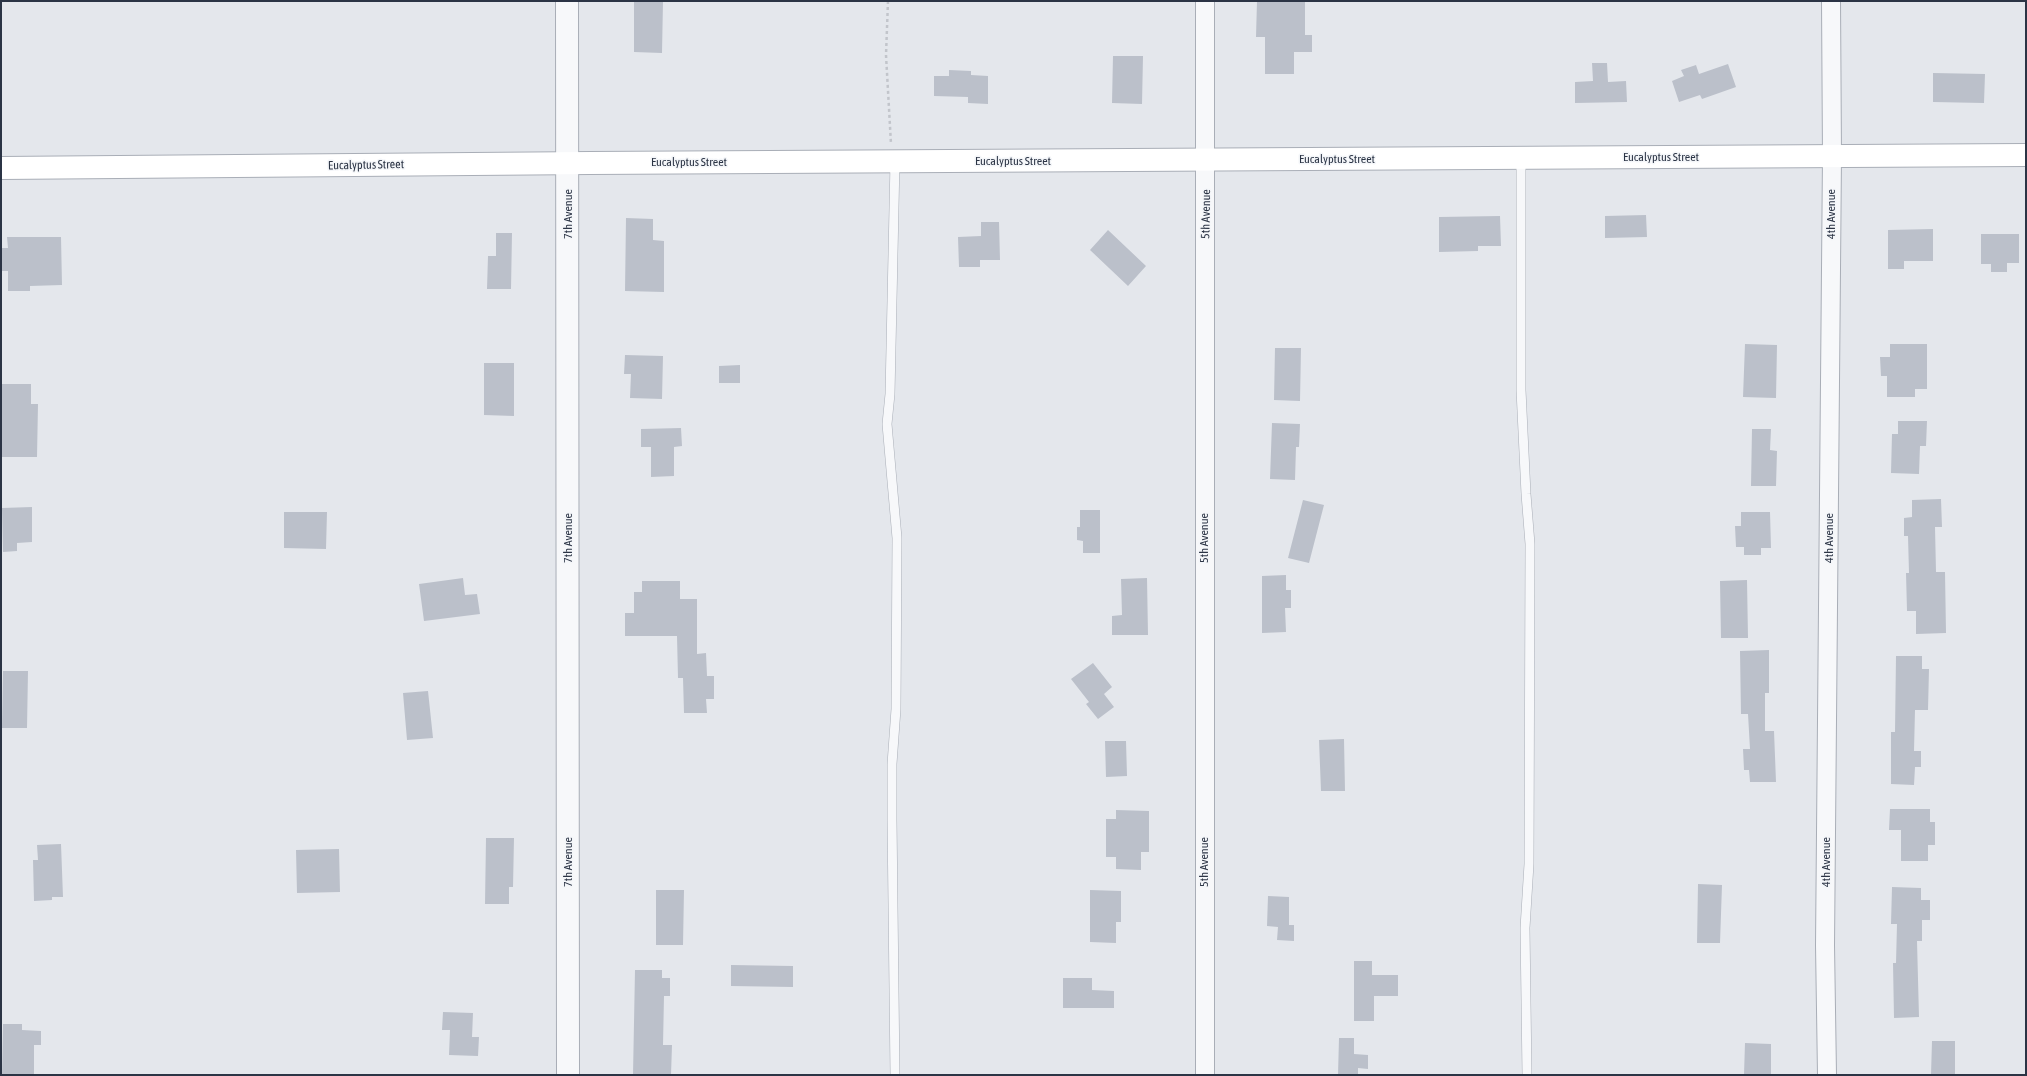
<!DOCTYPE html>
<html>
<head>
<meta charset="utf-8">
<style>
  body { margin:0 }
  #map { position:relative; width:2027px; height:1076px; overflow:hidden; background:#e4e7ec; font-family:"Asap Condensed",sans-serif }
  canvas { display:block }
  .frame { position:absolute; inset:0; border:2px solid #2b3445; pointer-events:none }
</style>
</head>
<body>
<div id="map">
<canvas width="2027" height="1076"></canvas>
<div class="frame"></div>
</div>
<script>
const g = document.querySelector('canvas').getContext('2d');
g.lineJoin = 'round';
function fillPath(path, color) {
  g.fillStyle = color;
  g.fill(path, 'evenodd');
}
function toPath(rows) {
  const path = new Path2D();
  for (const r of rows) {
    path.moveTo(r[0], r[1]);
    for (let i = 2; i < r.length; i += 2) path.lineTo(r[i], r[i + 1]);
  }
  return path;
}
function stroke(path, color, width, dash) {
  g.strokeStyle = color;
  g.lineWidth = width;
  g.lineCap = dash ? 'butt' : 'round';
  g.setLineDash(dash || []);
  g.stroke(path);
}
function label(font, color, halo, rows, align = 'center') {
  g.font = font + ' "Asap Condensed",sans-serif';
  g.lineWidth = 3;
  g.setLineDash([]);
  g.textBaseline = 'middle';
  g.strokeStyle = halo;
  g.fillStyle = color;
  for (const [text, x, y, turn = 0] of rows) {
    g.save();
    g.translate(x, y);
    g.rotate((+turn || 0) * Math.PI / 180);
    g.textAlign = isNaN(turn) ? turn : align;
    if (halo) g.strokeText(text, 0, 0);
    g.fillText(text, 0, 0);
    g.restore();
  }
}
const building = toPath([
  [634,1,663,1,662,53,634,52],
  [1257,1,1305,1,1305,35,1312,35,1312,52,1294,52,1294,74,1265,74,1265,37,1256,37],
  [1113,56,1143,56,1142,104,1112,103],
  [1592,63,1607,63,1608,82,1626,81,1627,102,1575,103,1575,82,1593,81],
  [1728,64,1736,87,1702,99,1700,95,1679,102,1672,81,1684,76,1681,70,1696,65,1699,74],
  [949,70,971,71,971,75,988,76,988,104,968,103,968,97,934,96,934,76,949,76],
  [1933,73,1985,74,1984,103,1933,102],
  [1646,215,1647,237,1605,238,1605,216],
  [1500,216,1501,246,1478,246,1478,251,1439,252,1439,217],
  [626,218,653,219,653,240,664,241,664,292,625,291],
  [981,222,999,222,1000,260,980,260,980,267,959,267,958,237,981,236],
  [1933,229,1933,261,1904,261,1904,269,1888,269,1888,230],
  [1108,230,1146,266,1128,286,1090,250],
  [496,233,512,233,511,289,487,289,488,256,496,256],
  [1981,234,2019,234,2019,263,2007,263,2007,272,1991,272,1991,264,1981,264],
  [7,237,61,237,62,285,30,286,30,291,8,291,8,271,1,271,1,248,8,248],
  [1745,344,1777,345,1776,398,1743,397],
  [1890,344,1927,344,1927,389,1915,389,1915,397,1887,397,1887,376,1881,376,1880,357,1890,357],
  [1275,348,1301,348,1300,401,1274,400],
  [625,355,663,356,662,399,630,398,631,374,624,374],
  [484,363,514,363,514,416,484,415],
  [740,365,740,383,719,383,719,366],
  [2,384,31,384,31,404,38,404,37,457,2,457],
  [1898,421,1927,421,1926,446,1920,446,1919,474,1891,473,1892,434,1898,434],
  [1272,423,1300,424,1299,447,1296,447,1295,480,1270,479],
  [681,428,682,446,674,447,674,476,651,477,651,447,641,447,641,429],
  [1752,429,1771,429,1770,450,1777,451,1776,486,1751,486],
  [1941,499,1942,527,1935,527,1936,572,1945,572,1946,633,1916,634,1916,611,1907,611,1906,573,1909,573,1908,536,1904,536,1904,518,1912,517,1912,500],
  [1303,500,1324,505,1309,563,1288,558],
  [32,507,32,542,17,543,17,551,3,552,2,508],
  [1080,510,1100,510,1100,553,1083,553,1083,541,1077,540,1077,527,1080,527],
  [284,512,327,512,326,549,284,548],
  [1741,512,1770,512,1771,548,1761,548,1761,555,1744,555,1744,547,1736,547,1735,526,1741,526],
  [1286,575,1286,590,1291,590,1291,608,1285,608,1286,632,1262,633,1262,576],
  [463,578,465,595,477,594,480,614,424,621,419,584],
  [1147,578,1148,635,1112,635,1112,616,1122,615,1121,579],
  [1747,580,1748,638,1721,638,1720,581],
  [642,581,680,581,680,599,697,599,697,654,706,653,707,676,714,676,714,699,706,699,707,713,684,713,683,678,678,678,677,636,625,636,625,613,634,613,634,592,642,592],
  [1769,650,1769,693,1765,693,1765,731,1774,731,1776,782,1750,782,1749,770,1744,770,1743,749,1750,749,1748,714,1741,714,1740,651],
  [1896,656,1922,656,1922,669,1929,669,1928,710,1915,710,1914,751,1921,751,1921,767,1915,767,1914,785,1891,784,1891,732,1895,732],
  [1093,663,1112,687,1104,694,1114,707,1098,719,1086,704,1089,702,1071,679],
  [3,671,28,671,27,728,2,728],
  [428,691,433,738,407,740,403,693],
  [1344,739,1345,791,1321,791,1319,740],
  [1105,741,1126,741,1127,776,1106,777],
  [1890,809,1930,809,1930,822,1935,822,1935,845,1928,845,1928,861,1901,861,1901,830,1889,830],
  [1116,810,1149,811,1149,852,1141,852,1141,870,1116,869,1116,857,1106,857,1106,819,1116,819],
  [486,838,514,838,513,887,509,887,509,904,485,904],
  [61,844,63,897,52,897,52,900,34,901,33,860,38,860,37,845],
  [339,849,340,892,297,893,296,850],
  [1698,884,1722,885,1720,943,1697,943],
  [1892,887,1921,888,1921,900,1930,900,1930,920,1922,920,1922,941,1917,941,1919,1017,1894,1018,1893,963,1896,963,1897,924,1891,924],
  [656,890,684,890,683,945,656,945],
  [1090,890,1121,891,1121,922,1116,922,1116,943,1090,942],
  [1268,896,1289,897,1289,925,1294,925,1294,941,1277,940,1278,927,1267,926],
  [1354,961,1372,961,1372,975,1398,975,1398,996,1374,996,1374,1021,1354,1021],
  [731,965,793,966,793,987,731,986],
  [635,970,662,970,662,978,670,978,670,996,664,996,663,1045,672,1045,671,1075,633,1075],
  [1063,978,1092,978,1092,990,1114,991,1114,1008,1063,1008],
  [443,1012,473,1013,472,1037,479,1037,478,1056,449,1055,450,1030,442,1030],
  [3,1024,22,1024,22,1030,41,1031,41,1045,34,1045,34,1075,2,1075],
  [1339,1038,1354,1038,1354,1054,1368,1055,1368,1069,1358,1068,1358,1075,1338,1075],
  [1932,1041,1955,1041,1955,1074,1931,1075],
  [1745,1043,1771,1044,1771,1075,1744,1075]
]);
const path = toPath([
  [888,1,886,55,891,144]
]);
const service = toPath([
  [1521,158,1521,390,1526,494,1530,544,1529,864,1525,928,1527,1075],
  [895,161,890,394,887,424,897,538,896,709,892,764,892,820,895,1075]
]);
const minor = toPath([
  [1205,1075,1205,1],
  [1827,1075,1825,945,1832,156,1831,1]
]);
const tertiary = toPath([
  [567,1,568,1075]
]);
const secondary = toPath([
  [1,168,590,163,2026,155]
]);
const streetNames = [
  ["Eucalyptus Street",1661,157],
  ["Eucalyptus Street",1337,159],
  ["Eucalyptus Street",1013,161],
  ["Eucalyptus Street",689,162],
  ["Eucalyptus Street",366,165,-1],
  ["7th Avenue",568,214,-90],
  ["5th Avenue",1206,214,-89],
  ["4th Avenue",1831,214,-90],
  ["7th Avenue",568,538,-90],
  ["5th Avenue",1204,538,-90],
  ["4th Avenue",1829,538,-90],
  ["7th Avenue",568,862,-90],
  ["5th Avenue",1204,862,-90],
  ["4th Avenue",1826,862,-90]
];
fillPath(building, '#bbc0ca');
stroke(service, '#a9aeb7', 10);
stroke(minor, '#a9aeb7', 20);
stroke(tertiary, '#a9aeb7', 24);
stroke(secondary, '#a9aeb7', 24);
stroke(path, '#c2c5cb', 2.5, [3, 3]);
stroke(service, '#f7f8fa', 9);
stroke(minor, '#f7f8fa', 18);
stroke(tertiary, '#f7f8fa', 22);
stroke(secondary, '#fff', 22);
label('12px', '#2b3445', '#f4f6f9', streetNames);
</script>
</body>
</html>
